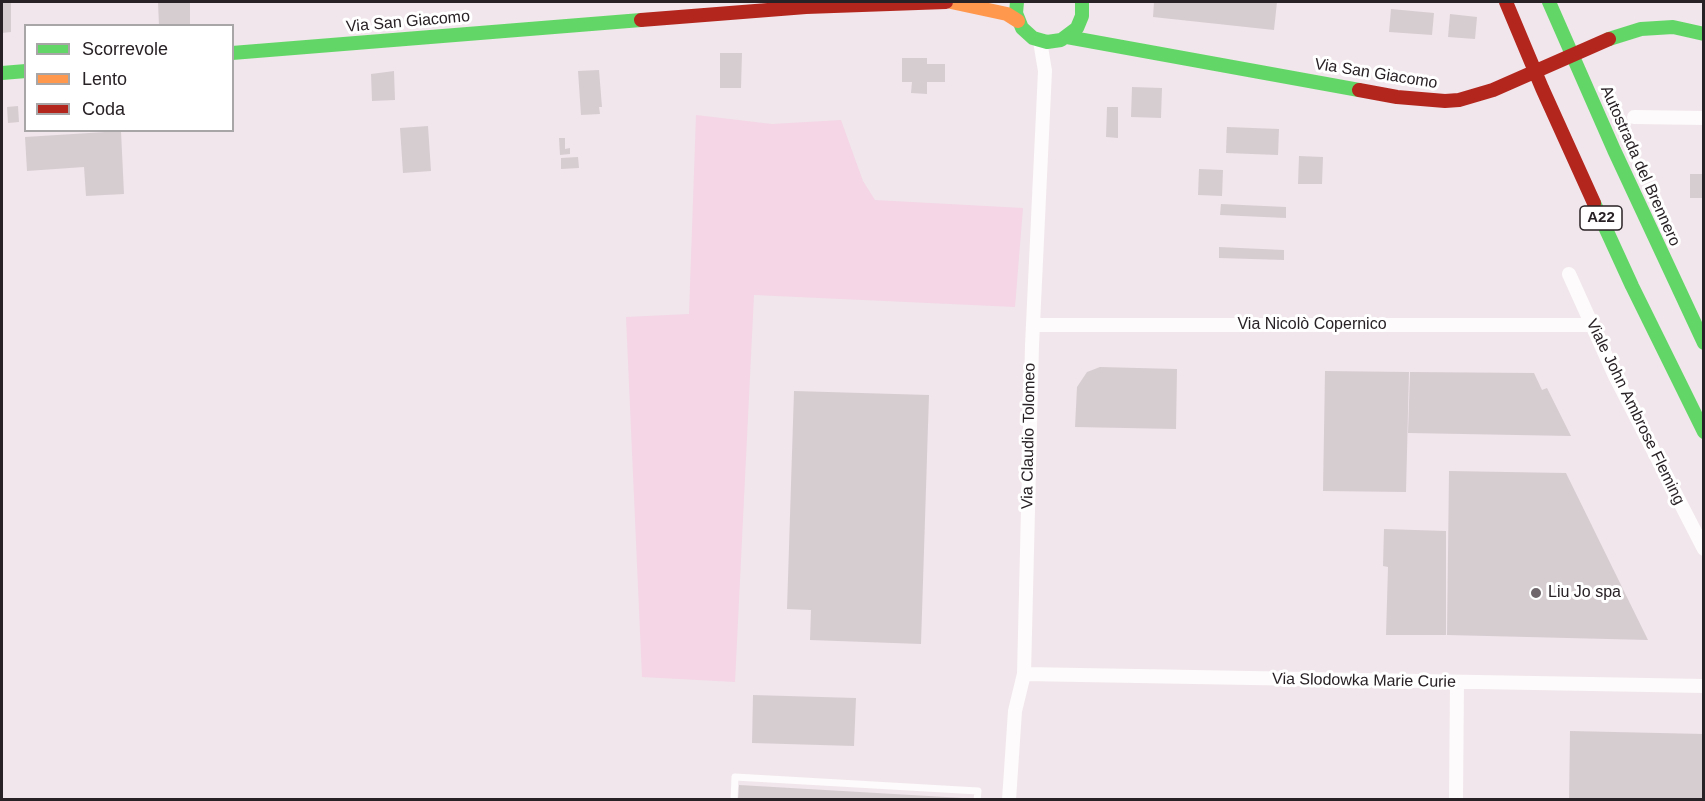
<!DOCTYPE html>
<html>
<head>
<meta charset="utf-8">
<style>
  body { margin:0 }
  #map { position:relative; width:1705px; height:801px; overflow:hidden; background:#f1e6eb; font-family:Arial,sans-serif }
  canvas { display:block }
  .frame { position:absolute; inset:0; border:3px solid #282125; pointer-events:none }
  .legend { position:absolute; left:24px; top:24px; width:210px; height:108px; box-sizing:border-box; background:#fff; border:2px solid #a9a6a8; margin:0; padding:8px 10px; list-style:none; font-size:18px; color:#282125 }
  .legend li { display:flex; align-items:center; gap:12px; height:30px }
  .legend b { width:30px; border:2px solid #a9a6a8 }
</style>
</head>
<body>
<div id="map">
<canvas width="1705" height="801"></canvas>
<div class="frame"></div>
<ul class="legend">
<li><b style="height:8px;background:#63d668"></b>Scorrevole</li>
<li><b style="height:8px;background:#ff974d"></b>Lento</li>
<li><b style="height:8px;background:#b3261e"></b>Coda</li>
</ul>
</div>
<script>
const g = document.querySelector('canvas').getContext('2d');
g.lineJoin = 'round';
function fillPath(path, color) {
  g.fillStyle = color;
  g.fill(path, 'evenodd');
}
function toPath(rows) {
  const path = new Path2D();
  for (const r of rows) {
    path.moveTo(r[0], r[1]);
    for (let i = 2; i < r.length; i += 2) path.lineTo(r[i], r[i + 1]);
  }
  return path;
}
function stroke(path, color, width, dash) {
  g.strokeStyle = color;
  g.lineWidth = width;
  g.lineCap = dash ? 'butt' : 'round';
  g.setLineDash(dash || []);
  g.stroke(path);
}
function label(font, color, halo, rows, align = 'center') {
  g.font = font + ' Arial,sans-serif';
  g.lineWidth = 6;
  g.setLineDash([]);
  g.textBaseline = 'middle';
  g.strokeStyle = halo;
  g.fillStyle = color;
  for (const [text, x, y, turn = 0] of rows) {
    g.save();
    g.translate(x, y);
    g.rotate((+turn || 0) * Math.PI / 180);
    g.textAlign = isNaN(turn) ? turn : align;
    if (halo) g.strokeText(text, 0, 0);
    g.fillText(text, 0, 0);
    g.restore();
  }
}
const green = toPath([
  [696,115,772,124,841,120,863,181,875,200,1023,208,1015,307,754,295,735,682,642,677,626,317,689,314]
]);
const building = toPath([
  [2,2,11,2,11,32,2,33],
  [158,2,190,2,190,26,159,26],
  [1154,2,1277,2,1274,30,1153,17],
  [1391,9,1434,13,1432,35,1389,32],
  [1450,14,1477,17,1475,39,1448,37],
  [720,53,742,53,741,88,720,88],
  [902,58,927,58,927,64,945,64,945,82,927,82,927,94,911,93,912,82,902,82],
  [599,70,602,107,599,107,600,114,581,115,578,71],
  [394,71,395,100,372,101,371,74],
  [1132,87,1162,88,1161,118,1131,117],
  [18,106,19,122,8,123,7,107],
  [1107,107,1118,107,1118,138,1106,137],
  [428,126,431,171,403,173,400,128],
  [1227,127,1279,129,1278,155,1226,153],
  [121,131,124,194,86,196,84,167,27,171,25,137],
  [559,138,565,138,565,149,570,148,570,154,560,155],
  [1299,156,1323,157,1322,184,1298,184],
  [578,157,579,168,561,169,561,158],
  [1199,169,1223,170,1222,196,1198,195],
  [1690,174,1704,174,1704,198,1690,198],
  [1221,204,1286,207,1286,218,1220,215],
  [1219,247,1284,250,1284,260,1219,258],
  [1100,367,1177,369,1176,429,1075,427,1077,387,1087,372],
  [1325,371,1409,372,1406,492,1323,491],
  [1410,372,1534,373,1542,390,1547,388,1571,436,1408,433],
  [794,391,929,395,921,644,810,640,811,610,787,609],
  [1449,471,1566,473,1648,640,1447,635],
  [1384,529,1446,531,1446,635,1386,635,1388,567,1383,566],
  [753,695,856,698,854,746,752,743],
  [1570,731,1704,734,1704,800,1569,800],
  [739,785,963,798,963,800,738,800]
]);
const lane = toPath([
  [734,800,735,777,978,791,977,800]
]);
const street = toPath([
  [1634,117,1704,118],
  [1569,274,1615,376,1704,549],
  [1033,325,1591,325],
  [1024,674,1704,686],
  [1009,800,1015,711,1024,674,1032,345,1045,71,1040,41],
  [1456,800,1457,683]
]);
const fast = toPath([
  [1017,2,1016,13,1022,28,1033,38,1047,42,1061,40,1077,28,1082,16,1082,2],
  [1549,2,1614,150,1704,343],
  [1067,37,1359,90],
  [1609,39,1641,29,1673,27,1704,34],
  [232,53,641,20],
  [2,73,26,71],
  [1594,203,1632,286,1704,432]
]);
const slow = toPath([
  [951,2,1007,14,1018,21]
]);
const jam = toPath([
  [1506,2,1542,88,1594,203],
  [641,20,806,7,946,2],
  [1359,90,1397,97,1445,101,1459,100,1493,90,1609,39]
]);
const markers = [
  [1536,593,6,"#6e666a"]
];
const shields = [
  [1601,218,42]
];
const shieldNames = [
  ["A22",1601,218]
];
const streetNames = [
  ["Via San Giacomo",408,22,-5],
  ["Via San Giacomo",1376,74,9],
  ["Autostrada del Brennero",1640,166,66],
  ["Via Nicolò Copernico",1312,325],
  ["Viale John Ambrose Fleming",1635,412,64],
  ["Via Claudio Tolomeo",1029,436,-89],
  ["Via Slodowka Marie Curie",1364,681,1]
];
const poiNames = [
  ["Liu Jo spa",1548,593]
];
fillPath(green, '#f4d6e6');
fillPath(building, '#d6cdd1');
stroke(lane, '#fdfbfc', 7);
stroke(street, '#fdfbfc', 14);
stroke(fast, '#63d668', 14);
stroke(slow, '#ff974d', 14);
stroke(jam, '#b3261e', 14);
for (const [x, y, r, color] of markers) {
  const dot = new Path2D();
  dot.arc(x, y, r, 0, 2 * Math.PI);
  g.fillStyle = color;
  g.fill(dot);
  stroke(dot, '#fff', 2);
}
for (const [x, y, w] of shields) {
  const box = new Path2D();
  box.roundRect(x - w / 2, y - 12, w, 24, 4.5);
  g.fillStyle = '#fff';
  g.fill(box);
  stroke(box, '#282125', 1.5);
}
label('bold 15px', '#282125', null, shieldNames);
label('16px', '#282125', '#fff', streetNames);
label('16px', '#282125', '#fff', poiNames, 'left');
</script>
</body>
</html>
